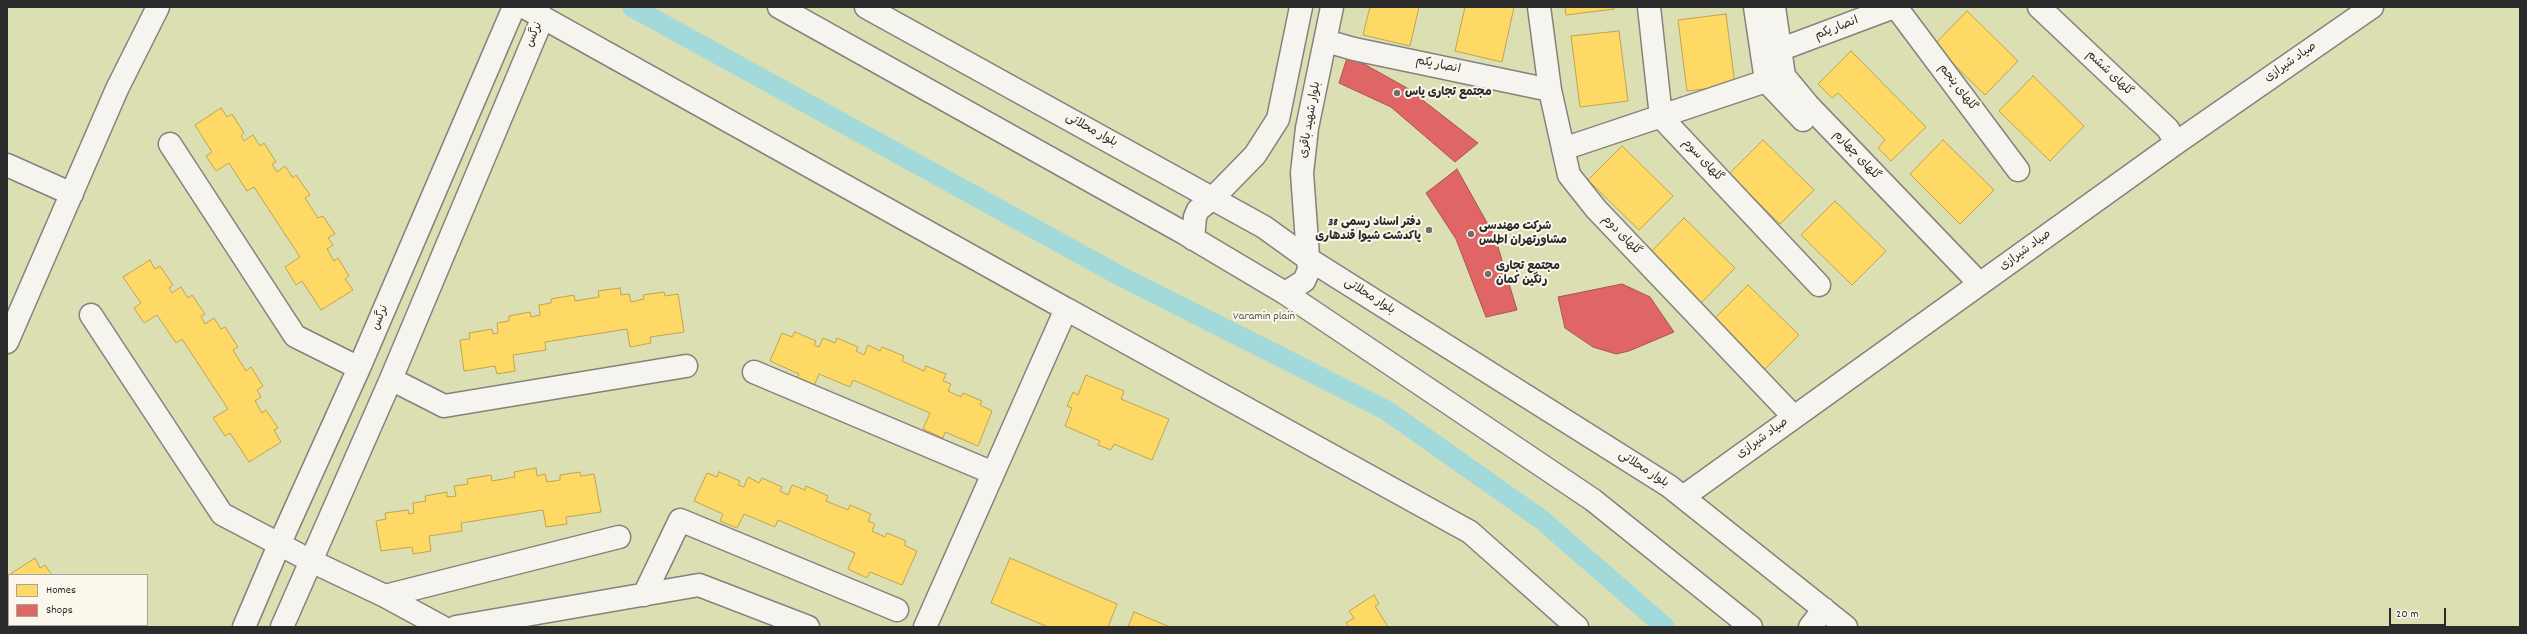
<!DOCTYPE html>
<html>
<head>
<meta charset="utf-8">
<style>
  body { margin:0 }
  #map { position:relative; width:2527px; height:634px; overflow:hidden; background:#f4ede4; font-family:Dekko,sans-serif }
  canvas { display:block }
  .frame { position:absolute; inset:0; border:8px solid #2b2b2b; pointer-events:none }
  .legend { position:absolute; left:8px; top:574px; width:140px; height:52px; box-sizing:border-box; background:#fbf7ec; border:1px solid #a8a59f; margin:0; padding:5px 7px; list-style:none; font-size:12px; color:#2b2b2b }
  .legend li { display:flex; align-items:center; gap:8px; height:20px }
  .legend b { width:20px; border:1px solid #a8a59f }
  .scale { position:absolute; left:2389px; top:608px; width:57px; height:18px; box-sizing:border-box; border:2px solid #2b2b2b; border-top:0; padding-left:5px; font-size:12px; line-height:14px; white-space:nowrap; color:#2b2b2b; -webkit-text-stroke:3px #fbf7ec; paint-order:stroke }
</style>
</head>
<body>
<div id="map">
<canvas width="2527" height="634"></canvas>
<div class="frame"></div>
<ul class="legend">
<li><b style="height:11px;background:#ffd966"></b>Homes</li>
<li><b style="height:11px;background:#e06666"></b>Shops</li>
</ul>
<div class="scale">20 m</div>
</div>
<script>
const g = document.querySelector('canvas').getContext('2d');
g.lineJoin = 'round';
function fillPath(path, color) {
  g.fillStyle = color;
  g.fill(path, 'evenodd');
}
function toPath(rows) {
  const path = new Path2D();
  for (const r of rows) {
    path.moveTo(r[0], r[1]);
    for (let i = 2; i < r.length; i += 2) path.lineTo(r[i], r[i + 1]);
  }
  return path;
}
function stroke(path, color, width, dash) {
  g.strokeStyle = color;
  g.lineWidth = width;
  g.lineCap = dash ? 'butt' : 'round';
  g.setLineDash(dash || []);
  g.stroke(path);
}
function label(font, color, halo, rows, align = 'center') {
  g.font = font + ' Dekko,"Playpen Sans Arabic",sans-serif';
  g.lineWidth = 4;
  g.setLineDash([]);
  g.textBaseline = 'middle';
  g.strokeStyle = halo;
  g.fillStyle = color;
  for (const [text, x, y, turn = 0] of rows) {
    g.save();
    g.translate(x, y);
    g.rotate((+turn || 0) * Math.PI / 180);
    g.textAlign = isNaN(turn) ? turn : align;
    if (halo) g.strokeText(text, 0, 0);
    g.fillText(text, 0, 0);
    g.restore();
  }
}
const green = toPath([
  [7,7,2520,7,2520,627,7,627],
  [9,575,147,575,147,625,9,625]
]);
const homes = toPath([
  [1370,7,1419,7,1410,46,1363,35,1370,7],
  [1465,7,1514,7,1502,62,1455,51,1465,7],
  [1565,7,1614,7,1614,9,1566,15,1565,7],
  [1967,11,2018,61,1985,95,1934,45,1967,11],
  [1726,14,1735,85,1687,91,1678,20,1726,14],
  [1619,31,1628,101,1580,107,1571,36,1619,31],
  [1851,51,1926,127,1891,161,1878,148,1885,140,1838,93,1832,98,1818,84,1851,51],
  [2033,76,2084,126,2050,161,1999,111,2033,76],
  [221,108,227,117,232,114,244,133,241,136,244,141,253,135,260,146,264,143,276,162,272,164,277,172,285,166,293,178,296,175,310,195,305,198,318,218,323,216,335,234,328,238,333,245,327,249,334,261,338,258,349,276,345,279,353,290,321,310,302,281,296,285,285,267,300,257,254,187,247,191,229,163,216,171,206,156,212,152,195,125,221,108],
  [1763,140,1814,190,1780,224,1729,174,1763,140],
  [1943,140,1994,190,1960,224,1910,174,1943,140],
  [1622,146,1673,196,1639,230,1588,180,1622,146],
  [1835,201,1886,251,1852,285,1801,235,1835,201],
  [1684,218,1735,268,1701,303,1650,253,1684,218],
  [150,260,155,269,160,266,173,285,169,288,172,293,181,287,188,298,192,295,205,314,201,316,205,324,214,318,221,329,225,327,238,347,233,350,246,371,251,367,263,386,257,390,261,397,255,401,262,413,266,410,278,428,274,430,281,442,249,462,230,433,225,436,213,418,228,409,182,339,176,343,157,315,144,323,134,308,141,303,123,277,150,260],
  [1748,285,1799,335,1765,369,1714,319,1748,285],
  [620,288,621,295,629,294,631,302,644,299,643,295,664,292,665,296,678,294,684,332,650,337,651,343,630,347,627,329,545,342,546,350,513,355,515,371,497,374,495,366,464,371,460,340,470,339,469,333,492,329,493,334,498,333,497,323,509,321,509,316,530,312,531,317,540,315,539,305,551,303,551,299,574,295,575,301,599,297,598,291,620,288],
  [795,332,816,341,814,345,819,347,823,338,835,343,837,338,858,347,856,351,864,355,868,345,880,351,882,347,904,356,902,361,924,371,926,366,946,374,943,381,951,384,948,391,961,397,963,393,982,401,980,405,992,411,978,446,945,432,943,438,923,429,930,413,853,380,850,387,819,374,813,388,796,381,799,374,770,361,782,333,792,337,795,332],
  [1086,375,1124,391,1121,399,1169,419,1152,460,1114,444,1111,450,1098,445,1100,441,1065,426,1072,408,1067,406,1073,392,1078,395,1086,375],
  [536,468,537,476,545,474,547,482,560,480,560,475,580,472,581,476,594,474,601,512,566,517,567,524,546,527,543,510,461,523,462,531,429,536,431,551,413,554,412,547,381,551,376,521,386,519,385,513,408,510,409,514,414,513,413,503,426,501,425,496,447,492,447,497,456,496,454,486,468,484,467,479,491,475,492,481,515,477,514,472,536,468],
  [719,472,740,481,738,485,744,487,748,477,759,483,762,478,782,487,780,491,788,495,792,485,805,490,806,486,828,496,826,501,848,510,850,505,871,514,868,521,875,524,872,531,885,537,887,533,906,541,904,545,917,551,902,585,870,572,867,578,848,569,855,553,778,520,775,527,744,514,737,528,720,521,723,514,694,501,707,473,717,477,719,472],
  [35,558,40,568,45,565,52,575,9,575,35,558],
  [1010,558,1117,604,1108,627,1048,627,991,603,1010,558],
  [1374,595,1379,604,1375,606,1388,627,1349,627,1346,623,1354,618,1349,611,1374,595],
  [1134,612,1170,627,1128,627,1134,612],
  [50,625,104,625,106,627,51,627,50,625]
]);
const shops = toPath([
  [1348,55,1407,88,1478,143,1455,162,1391,107,1339,83,1348,55],
  [1457,169,1495,237,1517,310,1486,317,1456,239,1426,193,1457,169],
  [1622,284,1650,297,1674,332,1629,351,1616,354,1593,347,1565,328,1558,297,1622,284]
]);
const canal = toPath([
  [632,7,1122,277,1386,410,1542,520,1665,627]
]);
const minor = toPath([
  [524,7,1066,309,925,627],
  [779,7,1184,233,1285,293,1593,500,1751,627],
  [866,7,1264,227,1307,258,1669,486,1846,627],
  [1539,7,1550,90,1569,175,1596,209,1794,417],
  [1649,7,1661,117,1819,285],
  [1755,7,1766,81,1803,120],
  [1774,7,1784,76,1808,105,1980,284],
  [1896,7,2018,170],
  [2039,7,2168,129,2176,143],
  [1326,41,1354,49,1550,90],
  [1779,50,1894,7],
  [170,144,295,336,359,368],
  [1563,149,1766,81],
  [7,165,72,194],
  [1193,239,1195,217,1198,210,1213,198,1255,155,1278,119,1301,7],
  [1285,293,1304,281,1309,270,1302,173,1307,128,1332,7],
  [1066,309,1470,532,1577,627],
  [91,315,222,514,311,561,385,596,442,627],
  [7,342,117,89,158,7],
  [754,372,993,473],
  [391,379,444,406,686,366],
  [1683,497,2176,143,2372,7],
  [644,595,680,520,897,610],
  [385,596,619,537],
  [244,627,279,545,359,368,514,7],
  [282,627,391,379,543,17],
  [456,627,699,585,808,627],
  [1810,627,1824,609]
]);
const markers = [
  [1397,93,4,"#716f6c"],
  [1429,230,4,"#716f6c"],
  [1471,234,4,"#716f6c"],
  [1488,274,4,"#716f6c"]
];
const streetNames = [
  ["انصار یکم",1837,29,-21],
  ["نرگس",535,35,-67],
  ["صیاد شیرازی",2291,63,-35],
  ["انصار یکم",1438,66,12],
  ["گلهای ششم",2109,74,44],
  ["گلهای پنجم",1957,88,53],
  ["بلوار شهید باقری",1311,120,-80],
  ["بلوار محلاتی",1091,131,29],
  ["گلهای چهارم",1856,156,47],
  ["گلهای سوم",1702,161,47],
  ["گلهای دوم",1621,236,46],
  ["صیاد شیرازی",2026,251,-36],
  ["بلوار محلاتی",1369,297,32],
  ["نرگس",381,318,-67],
  ["صیاد شیرازی",1763,439,-36],
  ["بلوار محلاتی",1643,470,33]
];
const poiNames = [
  ["مجتمع تجاری یاس",1405,93],
  ["دفتر اسناد رسمی 38",1421,223,"right"],
  ["پاکدشت شیوا قندهاری",1421,237,"right"],
  ["شرکت مهندسی",1479,227],
  ["مشاورتهران اطلس",1479,241],
  ["مجتمع تجاری",1496,267],
  ["رنگین کمان",1496,281]
];
const parkNames = [
  ["Varamin plain",1264,317]
];
fillPath(green, '#dbdfb1');
fillPath(homes, '#ffd966');
stroke(homes, '#bfa554', 1);
fillPath(shops, '#e06666');
stroke(shops, '#aa5454', 1);
stroke(canal, '#a2d9da', 20);
stroke(minor, '#85827e', 25);
stroke(minor, '#f6f4ef', 22);
for (const [x, y, r, color] of markers) {
  const dot = new Path2D();
  dot.arc(x, y, r, 0, 2 * Math.PI);
  g.fillStyle = color;
  g.fill(dot);
  stroke(dot, '#fbf7ec', 1.5);
}
label('12px', '#2b2b2b', '#fbf7ec', streetNames);
label('bold 12px', '#2b2b2b', '#fbf7ec', poiNames, 'left');
label('12px', '#525542', '#fbf7ec', parkNames);
</script>
</body>
</html>
